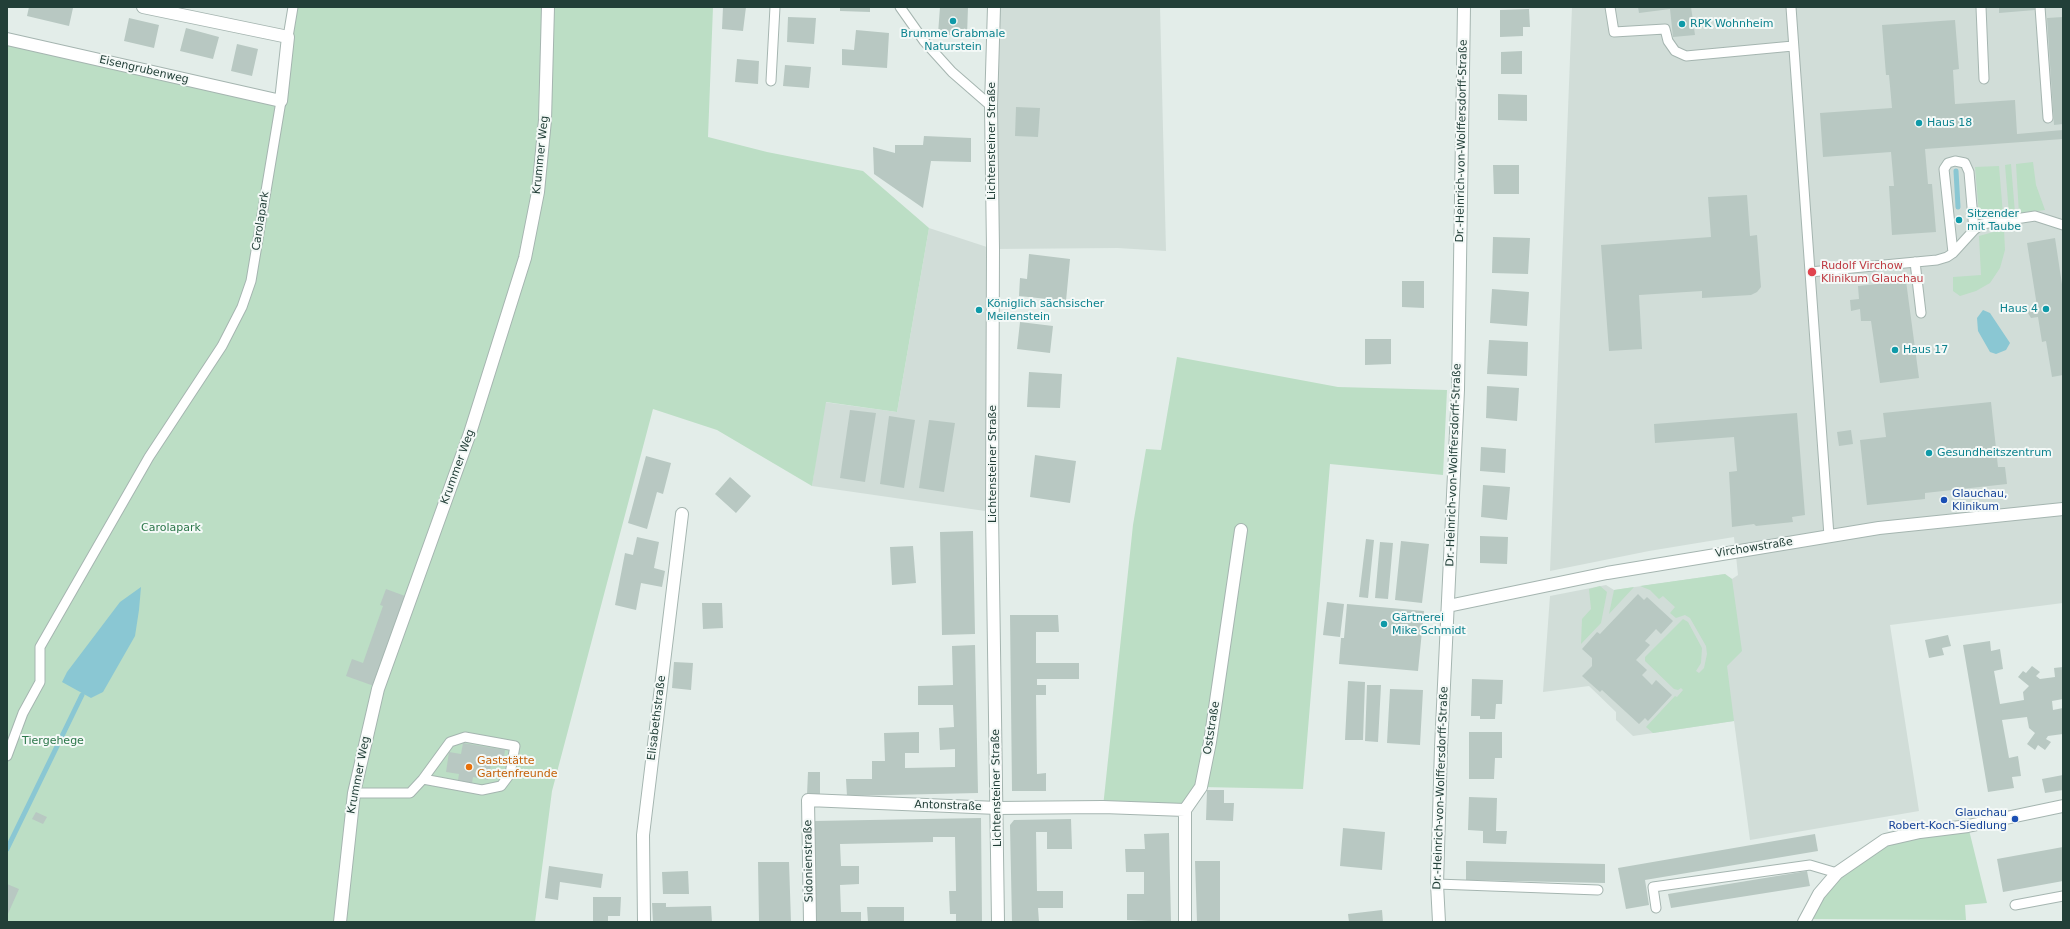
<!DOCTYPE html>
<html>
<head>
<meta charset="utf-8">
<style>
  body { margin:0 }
  #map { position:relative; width:2070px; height:929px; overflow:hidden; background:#e3ede9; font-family:"DejaVu Sans",sans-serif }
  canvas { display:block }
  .frame { position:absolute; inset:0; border:8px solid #223f38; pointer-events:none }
</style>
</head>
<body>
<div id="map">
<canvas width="2070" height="929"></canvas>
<div class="frame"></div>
</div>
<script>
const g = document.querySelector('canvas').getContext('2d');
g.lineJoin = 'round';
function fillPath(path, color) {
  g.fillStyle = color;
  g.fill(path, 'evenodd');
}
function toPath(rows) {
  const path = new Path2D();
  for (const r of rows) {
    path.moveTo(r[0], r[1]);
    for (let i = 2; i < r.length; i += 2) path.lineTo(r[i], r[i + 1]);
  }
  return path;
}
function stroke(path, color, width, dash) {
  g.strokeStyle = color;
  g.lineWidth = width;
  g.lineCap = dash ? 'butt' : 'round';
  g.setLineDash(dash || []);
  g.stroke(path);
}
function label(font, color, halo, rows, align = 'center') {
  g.font = font + ' "DejaVu Sans",sans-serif';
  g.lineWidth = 4;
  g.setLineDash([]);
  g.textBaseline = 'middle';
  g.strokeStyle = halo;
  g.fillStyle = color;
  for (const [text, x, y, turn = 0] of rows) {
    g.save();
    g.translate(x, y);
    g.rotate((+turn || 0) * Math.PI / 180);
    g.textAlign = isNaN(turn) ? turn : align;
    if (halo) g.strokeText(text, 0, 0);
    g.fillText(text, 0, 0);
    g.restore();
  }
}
const built = toPath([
  [994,7,1160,7,1166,251,1118,248,993,249,992,512,812,486,824,402,897,412,929,228,993,249],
  [1572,7,2063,7,2063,603,1890,625,1919,811,1750,840,1734,721,1633,736,1616,720,1616,712,1589,686,1543,692,1550,596,1606,585,1614,590,1725,574,1732,579,1738,575,1734,537,1649,551,1550,571]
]);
const green = toPath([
  [296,7,713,7,708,137,767,152,863,171,929,228,897,412,826,402,812,486,717,430,653,409,552,791,535,922,7,922,7,41,284,104],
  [2033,162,2036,185,2045,210,2019,214,2016,164],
  [2011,164,2015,213,2009,214,2005,165],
  [1999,166,2003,214,1979,215,1975,167],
  [2004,229,2005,250,2000,268,1990,283,1976,291,1960,296,1953,291,1953,277,1981,275,1979,236],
  [1177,357,1338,387,1447,390,1443,475,1330,464,1303,789,1201,787,1185,810,1103,807,1133,525,1146,449,1161,450],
  [1725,574,1732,579,1742,651,1727,666,1734,721,1653,733,1646,727,1675,696,1677,697,1683,690,1681,688,1678,690,1674,689,1645,661,1645,657,1683,619,1688,622,1702,648,1701,663,1696,671,1699,673,1704,668,1707,654,1706,646,1690,618,1685,615,1676,618,1670,613,1675,607,1663,596,1659,599,1650,590,1640,586],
  [1600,586,1607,592,1601,623,1581,644,1582,619,1591,609,1589,589],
  [1634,587,1609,614,1614,590],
  [1968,826,1987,903,1965,905,1966,920,1805,919,1819,894,1885,840]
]);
const water = toPath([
  [1983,310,1990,313,2010,343,2006,350,1996,354,1990,352,1978,331,1977,318],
  [141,587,139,610,135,636,103,692,91,698,62,682,67,672,120,602]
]);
const stream = toPath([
  [1956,171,1958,207],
  [7,849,82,695]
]);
const building = toPath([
  [29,7,70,7,73,8,69,26,27,16],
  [723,7,746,7,743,31,722,29],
  [840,7,870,7,870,12,840,11],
  [940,7,968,7,967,36,938,34],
  [1638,7,1691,7,1695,35,1673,37,1670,9,1639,13],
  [1999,7,2034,7,2035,10,1999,13],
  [1529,9,1530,27,1523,27,1523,36,1500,37,1500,10],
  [788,17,816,18,814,44,787,42],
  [2063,17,2063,124,2054,125,2047,18],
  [129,18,159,25,154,48,124,41],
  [1955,20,1959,69,1953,70,1955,104,2015,100,2017,134,2063,130,2063,139,1925,149,1928,184,1932,184,1936,232,1892,235,1889,186,1894,186,1891,152,1823,157,1820,113,1892,108,1889,75,1886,75,1882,25],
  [186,28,219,37,213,59,180,51],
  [856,30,889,33,887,68,842,65,842,49,854,50],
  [237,44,258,49,252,76,231,71],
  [1522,51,1522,74,1501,74,1501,52],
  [737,59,759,61,758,84,735,82],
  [785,65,811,67,809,88,783,86],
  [1498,94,1527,95,1527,121,1498,120],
  [1016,107,1040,108,1038,137,1015,136],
  [924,136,971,138,971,162,931,161,923,208,874,174,873,147,895,153,895,145,923,145],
  [1493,165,1519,165,1519,194,1494,194],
  [1747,195,1750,236,1757,235,1761,287,1757,292,1751,295,1702,298,1702,291,1639,295,1642,349,1609,351,1601,245,1711,237,1708,197],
  [1493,237,1530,238,1528,274,1492,273],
  [2055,238,2063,291,2063,375,2052,377,2046,341,2042,342,2038,317,2031,318,2028,313,2030,307,2037,306,2027,243],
  [1029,254,1070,259,1066,301,1019,296,1020,278,1027,279],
  [1402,281,1424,281,1424,308,1402,307],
  [1906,281,1919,378,1880,383,1871,321,1861,321,1860,309,1851,311,1850,300,1859,299,1858,286],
  [1492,289,1529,292,1527,326,1490,323],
  [1020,322,1053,326,1050,353,1017,349],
  [1365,339,1391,339,1391,364,1365,365],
  [1489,340,1528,342,1527,376,1487,374],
  [1029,372,1062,374,1060,408,1027,407],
  [1487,386,1519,388,1517,421,1486,418],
  [1991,402,1998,467,2005,467,2007,484,1925,493,1925,499,1867,505,1860,440,1886,437,1883,413],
  [850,410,876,413,865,482,840,478],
  [1797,413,1805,515,1792,517,1793,522,1756,526,1754,524,1732,527,1729,472,1737,471,1734,437,1655,443,1654,424],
  [889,416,915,420,904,488,880,484],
  [929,420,955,423,944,492,919,488],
  [1851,430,1853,444,1839,446,1837,432],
  [1481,447,1506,449,1505,473,1480,471],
  [1035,455,1076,461,1070,503,1030,497],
  [646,456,671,463,663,494,657,492,647,529,628,523],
  [730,477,751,496,736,513,715,494],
  [1483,485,1510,487,1507,520,1481,517],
  [973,531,975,634,942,635,940,532],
  [1480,536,1508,537,1507,564,1480,563],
  [637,537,659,542,654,568,665,571,662,587,641,583,636,610,615,605,625,553,633,555],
  [1366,539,1374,540,1368,598,1359,597],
  [1401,541,1429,544,1422,603,1395,600],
  [1380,542,1393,543,1388,599,1375,598],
  [913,546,916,583,892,585,890,547],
  [386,589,405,596,374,686,346,676,352,659,363,663,383,606,380,605],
  [1638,594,1644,600,1647,597,1673,621,1661,634,1656,629,1645,641,1650,645,1636,660,1647,670,1642,675,1652,685,1656,680,1672,695,1648,721,1645,718,1639,724,1602,690,1600,692,1582,676,1592,666,1592,658,1582,649,1597,632,1600,634],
  [1327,602,1344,604,1340,637,1323,635],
  [702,603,722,603,723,628,703,629],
  [1347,604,1424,611,1418,671,1339,664,1341,638,1344,638],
  [1010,615,1058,615,1059,632,1036,632,1036,663,1079,663,1079,679,1037,679,1037,685,1046,685,1046,695,1036,695,1037,774,1046,773,1046,791,1012,791],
  [1948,635,1951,646,1942,648,1944,655,1929,658,1925,640],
  [1990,641,1991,651,2000,649,2003,669,1994,671,2000,704,2024,700,2023,692,2029,686,2018,677,2023,671,2026,673,2032,666,2040,672,2036,676,2040,679,2055,677,2054,668,2063,667,2063,699,2052,701,2053,710,2063,708,2063,734,2048,736,2046,739,2051,742,2045,750,2038,745,2035,750,2027,744,2035,733,2029,728,2027,717,2002,720,2009,758,2018,756,2021,776,2012,777,2014,788,1988,792,1963,645],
  [975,645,978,793,847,796,846,779,872,779,872,761,885,761,884,733,919,732,919,753,905,753,905,768,955,767,955,749,940,750,939,728,954,727,953,705,918,705,918,686,953,685,952,646],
  [674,662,693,663,691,690,672,688],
  [1472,679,1503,680,1502,704,1496,704,1495,719,1480,719,1480,716,1471,716],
  [1348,681,1365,682,1363,740,1345,740],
  [1367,685,1381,685,1378,742,1365,741],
  [1390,689,1423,690,1420,745,1387,743],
  [1469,732,1502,732,1502,758,1495,758,1494,779,1469,779],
  [463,743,505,750,503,763,492,760,488,780,473,777,472,783,458,780,459,774,446,772,449,752,461,754],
  [808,772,820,772,820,796,807,795],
  [2063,775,2063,790,2045,793,2042,779],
  [1207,790,1224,790,1224,803,1234,803,1233,821,1206,820],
  [1469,797,1497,798,1496,831,1507,831,1506,844,1483,843,1483,831,1468,830],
  [36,812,47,817,43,824,32,819],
  [981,818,982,922,956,922,956,914,950,914,949,891,956,891,955,837,933,837,933,842,840,844,841,866,859,866,859,884,840,885,841,912,861,912,861,922,816,922,814,821],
  [1071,819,1072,849,1047,849,1047,832,1036,832,1037,891,1063,891,1063,908,1038,908,1039,922,1012,922,1010,825,1014,820],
  [1343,828,1385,832,1382,870,1340,866],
  [1169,833,1171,922,1127,920,1127,894,1144,894,1144,872,1126,872,1125,849,1145,849,1144,834],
  [1815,834,1818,851,1645,880,1649,905,1626,909,1618,868],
  [2063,847,2063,881,2003,892,1997,859],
  [1195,861,1220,861,1220,922,1197,922],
  [1466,861,1605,864,1605,883,1466,880],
  [758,862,789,862,791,922,759,922],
  [549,866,603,874,601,888,560,882,558,900,545,898],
  [688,871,689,894,663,894,662,872],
  [1807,871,1810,886,1671,908,1668,894],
  [7,884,19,889,7,916],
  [593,897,621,897,620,916,608,916,608,922,593,922],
  [652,903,666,903,666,907,711,906,712,922,653,922],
  [867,907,904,907,904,922,868,922],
  [1382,910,1383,922,1349,922,1348,914]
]);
const service = toPath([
  [900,7,924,41,952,72,991,106],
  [1610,7,1614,32,1665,29,1668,41,1675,51,1686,56,1793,46],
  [1791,7,1810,272,1937,260,1947,257,1953,253,1974,230,1982,224,2035,216,2063,225],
  [1981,7,1984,79],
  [2040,7,2048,118],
  [288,37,293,7],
  [771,81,775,7],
  [1953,253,1944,169,1948,163,1955,161,1965,163,1969,172,1974,230],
  [1915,262,1921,313],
  [1810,272,1829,536],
  [7,756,23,713,40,682,40,647,149,457,222,346,242,307,251,281,281,101],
  [354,793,410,793,423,779,482,790,501,786,510,774,515,746,465,737,450,742,423,779],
  [1437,884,1598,890],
  [2015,905,2063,896],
  [1656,908,1653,887,1810,865,1837,873]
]);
const minor = toPath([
  [994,7,991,106,993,249,992,512,998,922],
  [7,39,281,101,288,37,143,7],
  [1448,606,1607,573,1879,528,2063,509],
  [340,922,354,793,378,689,470,433,525,258,538,192,545,120,548,7],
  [644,922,643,835,682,514],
  [810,922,808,800,997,808,1103,807,1185,810],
  [1185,922,1185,810,1201,787,1210,742,1241,530],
  [1439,922,1437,884,1441,748,1458,390,1464,7],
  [1804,922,1819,894,1837,873,1885,840,1920,832,1968,826,2063,806]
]);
const markers = [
  [953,21,4,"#0f9aa8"],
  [1682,24,4,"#0f9aa8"],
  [1919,123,4,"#0f9aa8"],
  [1959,220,4,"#0f9aa8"],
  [1812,272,5,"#e0444e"],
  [2046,309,4,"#0f9aa8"],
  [979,310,4,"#0f9aa8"],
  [1895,350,4,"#0f9aa8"],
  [1929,453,4,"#0f9aa8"],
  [1944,500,4,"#1a4fb4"],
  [1384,624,4,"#0f9aa8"],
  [469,767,4,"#e8710a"],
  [2015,819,4,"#1a4fb4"]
];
const cultureNames = [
  ["RPK Wohnheim",1690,24],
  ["Brumme Grabmale",953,34,"center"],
  ["Naturstein",953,47,"center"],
  ["Haus 18",1927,123],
  ["Sitzender",1967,214],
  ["mit Taube",1967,227],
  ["Königlich sächsischer",987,304],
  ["Meilenstein",987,317],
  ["Haus 4",2038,309,"right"],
  ["Haus 17",1903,350],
  ["Gesundheitszentrum",1937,453],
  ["Gärtnerei",1392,618],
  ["Mike Schmidt",1392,631]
];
const streetNames = [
  ["Eisengrubenweg",144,70,13],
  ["Lichtensteiner Straße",992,141,-90],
  ["Dr.-Heinrich-von-Wolffersdorff-Straße",1462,141,-89],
  ["Krummer Weg",541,155,-84],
  ["Carolapark",261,221,-81],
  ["Lichtensteiner Straße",993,464,-90],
  ["Dr.-Heinrich-von-Wolffersdorff-Straße",1454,465,-88],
  ["Krummer Weg",458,467,-70],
  ["Virchowstraße",1754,548,-9],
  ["Elisabethstraße",657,718,-83],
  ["Oststraße",1212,728,-81],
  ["Krummer Weg",359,775,-79],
  ["Lichtensteiner Straße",997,788,-91],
  ["Dr.-Heinrich-von-Wolffersdorff-Straße",1441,788,-88],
  ["Antonstraße",948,806,2],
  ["Sidonienstraße",809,861,-91]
];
const healthNames = [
  ["Rudolf Virchow",1821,266],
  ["Klinikum Glauchau",1821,279]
];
const transitNames = [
  ["Glauchau,",1952,494],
  ["Klinikum",1952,507],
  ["Glauchau",2007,813,"right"],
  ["Robert-Koch-Siedlung",2007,826,"right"]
];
const parkNames = [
  ["Carolapark",171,528],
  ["Tiergehege",53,741]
];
const foodNames = [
  ["Gaststätte",477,761],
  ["Gartenfreunde",477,774]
];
fillPath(built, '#d1ddd8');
fillPath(green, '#bcdec5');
fillPath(water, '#8ac7d3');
stroke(stream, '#8ac7d3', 5);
fillPath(building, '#b8c8c2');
stroke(service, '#a5b5b0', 11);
stroke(minor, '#a5b5b0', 14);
stroke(service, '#fff', 9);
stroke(minor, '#fff', 12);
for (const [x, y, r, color] of markers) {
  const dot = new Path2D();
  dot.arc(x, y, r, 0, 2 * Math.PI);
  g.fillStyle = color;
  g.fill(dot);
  stroke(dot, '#f4f9f7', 1.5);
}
label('11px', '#0d838f', '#f4f9f7', cultureNames, 'left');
label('11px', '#223f38', '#f4f9f7', streetNames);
label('11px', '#be3a42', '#f4f9f7', healthNames, 'left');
label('11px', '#164399', '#f4f9f7', transitNames, 'left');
label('11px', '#2c774a', '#f4f9f7', parkNames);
label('11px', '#c56008', '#f4f9f7', foodNames, 'left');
</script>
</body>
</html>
